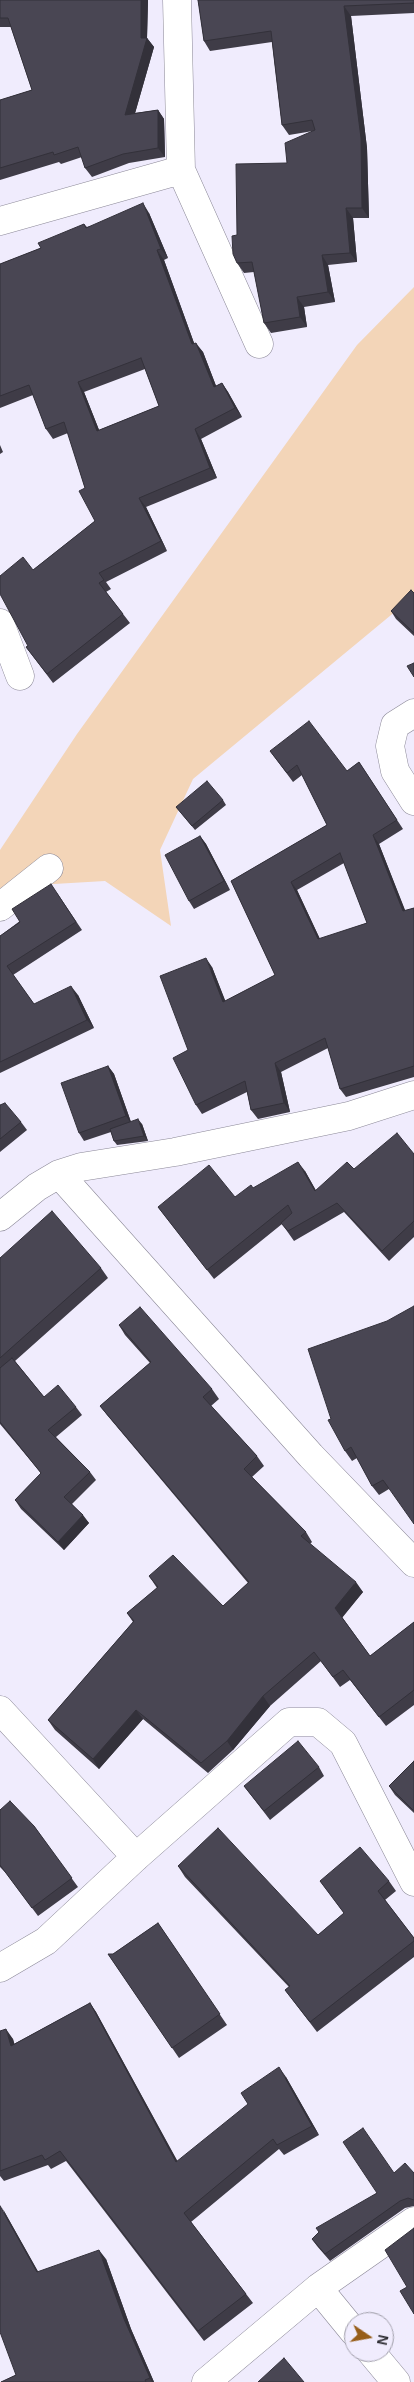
<!DOCTYPE html>
<html>
<head>
<meta charset="utf-8">
<style>
  body { margin:0 }
  #map { position:relative; width:414px; height:2382px; overflow:hidden; background:#f0ecfd; font-family:Helvetica,sans-serif }
  canvas { display:block }
  .north { position:absolute; left:344px; top:2312px; width:50px; height:50px; box-sizing:border-box; background:#f0ecfd; border:1px solid #a2a0ac; border-radius:50%; rotate:102deg; font-size:14px; font-weight:700; line-height:20px; text-align:center; color:#2e2d33 }
  .north::after { content:''; display:block; margin:auto; width:18px; height:22px; background:#975e1a; clip-path:polygon(50% 0,100% 100%,50% 72%,0 100%) }
</style>
</head>
<body>
<div id="map">
<canvas width="414" height="2382"></canvas>
<div class="north">N</div>
</div>
<script>
const g = document.querySelector('canvas').getContext('2d');
g.lineJoin = 'round';
function fillPath(path, color) {
  g.fillStyle = color;
  g.fill(path, 'evenodd');
}
function toPath(rows) {
  const path = new Path2D();
  for (const r of rows) {
    path.moveTo(r[0], r[1]);
    for (let i = 2; i < r.length; i += 2) path.lineTo(r[i], r[i + 1]);
  }
  return path;
}
function stroke(path, color, width, dash) {
  g.strokeStyle = color;
  g.lineWidth = width;
  g.lineCap = dash ? 'butt' : 'round';
  g.setLineDash(dash || []);
  g.stroke(path);
}
const green = toPath([
  [414,287,414,596,193,779,160,850,171,926,105,881,20,886,0,904,0,850,77,734,357,345]
]);
const street = toPath([
  [177,0,181,170,259,344],
  [0,221,181,170],
  [0,623,20,676],
  [414,713,395,725,390,746,395,771,414,801],
  [0,907,49,868],
  [59,1174,311,1456,414,1563],
  [0,1217,37,1187,59,1174,81,1167,175,1152,349,1116,414,1095],
  [0,1710,136,1857],
  [0,1968,46,1941,136,1857,289,1722,318,1722,343,1743,414,1882],
  [318,2288,354,2332],
  [371,2352,396,2382],
  [206,2382,318,2288,414,2221]
]);
const wall = toPath([
  [0,0,148,0,147,38,154,47,135,113,158,110,164,119,165,157,129,163,92,177,85,168,82,157,61,164,59,162,0,180,0,100,32,90,11,27,0,27],
  [198,0,414,0,414,13,351,16,367,148,369,218,353,218,357,262,328,265,335,302,304,307,307,327,271,333,264,323,254,272,244,273,237,263,237,235,287,163,313,131,289,135,282,125,272,42,210,51,204,41],
  [149,213,168,258,164,260,194,343,203,352,216,386,222,383,228,392,242,417,201,439,217,478,146,507,167,551,106,582,111,589,106,592,130,623,53,683,26,647,28,646,33,570,95,521,68,433,53,439,46,429,33,395,0,408,0,264,41,248,84,224,87,227],
  [145,369,159,406,99,430,84,392],
  [0,445,3,452,0,454],
  [414,593,414,636,396,619,391,611],
  [270,751,347,771,359,762,403,829,379,844,405,911,414,908,414,1077,346,1097,340,1089,328,1048,281,1072,290,1112,258,1119,251,1110,247,1092,202,1114,196,1105,188,1050,212,967,225,1001,275,975,231,881,327,825,302,775,293,782],
  [344,863,367,923,320,939,297,890],
  [223,800,226,805,195,830,176,807],
  [200,836,206,844,230,890,194,909,189,901],
  [57,893,82,930,13,975,34,1004,78,995,94,1028,0,1073,0,936],
  [108,1066,114,1074,131,1122,142,1124,148,1141,117,1145,114,1141,111,1132,84,1141,79,1133],
  [0,1105,21,1122,27,1130,0,1152],
  [414,1154,414,1237,389,1261,344,1212,294,1241,282,1224,214,1279,158,1207,235,1197,253,1188,305,1171,316,1191,354,1169],
  [0,1258,101,1268,108,1278,15,1361,44,1397,76,1407,82,1415,56,1437,90,1472,96,1480,72,1504,89,1523,64,1550,21,1509,15,1500,41,1473,0,1424],
  [387,1321,389,1489,379,1495,372,1486,357,1458,352,1461,345,1451,331,1419],
  [119,1325,212,1389,219,1399,211,1406,257,1456,264,1466,252,1477,306,1532,312,1542,310,1544,363,1592,342,1617,370,1656,414,1622,414,1705,386,1726,350,1680,340,1687,321,1661,270,1706,233,1750,208,1773,143,1719,99,1769,55,1730,48,1720,133,1622,127,1613,157,1588,149,1576,223,1606,248,1583,107,1415,100,1406,150,1363,125,1335],
  [414,1761,414,1813,395,1795,389,1786],
  [319,1767,324,1776,270,1820,244,1786],
  [0,1810,34,1826,78,1887,38,1916,6,1873,0,1867],
  [178,1866,318,1935,344,1913,320,1881,389,1881,396,1891,385,1900,414,1938,414,1957,317,2032,285,1990,289,1987,185,1877],
  [158,1923,227,2025,179,2058,108,1954,113,1954],
  [90,2003,96,2012,178,2162,286,2077,319,2135,284,2155,279,2149,191,2222,253,2303,204,2341,66,2161,51,2169,48,2165,4,2181,0,2176,0,2031,13,2039,14,2044],
  [394,2173,414,2173,414,2206,405,2208,330,2261,317,2246,312,2239,377,2193],
  [4,2211,38,2272,106,2259,131,2329,154,2382,1,2382,16,2375]
]);
const shadedWall = toPath([
  [141,0,148,0,147,38,154,47,132,124,125,115,141,38],
  [344,6,351,16,367,148,369,218,362,208],
  [158,110,164,119,165,157,158,148],
  [143,203,149,213,168,258,161,249],
  [346,208,353,218,357,262,350,253],
  [157,250,164,260,198,354,192,344],
  [322,255,328,265,335,302,328,292],
  [297,297,304,307,307,327,300,317],
  [196,343,203,352,220,396,214,387],
  [78,382,84,392,103,440,97,431],
  [222,383,228,392,242,417,235,408],
  [195,429,201,439,217,478,210,468],
  [139,498,146,507,167,551,161,541],
  [373,835,379,844,409,920,403,911],
  [200,836,206,844,230,890,224,881],
  [291,882,297,890,324,948,318,939],
  [206,958,212,967,229,1010,223,1002],
  [71,986,78,995,94,1028,87,1020],
  [275,1063,281,1072,290,1112,284,1103],
  [108,1066,114,1074,132,1125,126,1116],
  [138,1119,142,1124,148,1141,144,1136],
  [298,1162,305,1171,322,1201,315,1191],
  [83,1515,89,1523,64,1550,58,1542],
  [356,1582,363,1592,342,1618,335,1608],
  [263,1696,270,1706,233,1750,227,1741],
  [136,1710,143,1719,99,1769,93,1759],
  [90,2003,96,2012,183,2172,176,2162],
  [6,2029,13,2039,18,2056,11,2046],
  [279,2067,286,2077,319,2135,312,2126],
  [0,2205,4,2211,44,2282,37,2272],
  [99,2250,106,2259,131,2329,154,2382,152,2382,150,2378,124,2319]
]);
const building = toPath([
  [0,0,141,0,141,38,147,38,125,115,158,110,158,148,123,154,85,168,78,147,54,155,53,152,0,168,0,100,32,90,8,18,0,18,0,0],
  [198,0,414,0,414,3,344,6,361,138,362,208,346,208,350,253,322,255,328,292,297,297,300,317,264,323,252,262,237,263,233,254,232,236,237,235,236,164,287,163,285,143,315,130,312,120,282,125,271,31,204,41,198,0],
  [143,203,161,249,157,250,192,344,196,343,214,387,222,383,235,408,195,429,210,468,139,498,161,541,99,573,104,580,99,583,123,614,47,674,26,647,28,646,0,594,0,576,23,557,33,570,95,521,79,491,85,488,64,422,46,429,29,385,0,396,0,264,41,248,38,243,84,224,86,228,143,203],
  [141,358,159,406,97,431,78,382,141,358],
  [411,590,414,593,414,633,391,611,411,590],
  [414,663,414,677,407,666,414,663],
  [309,721,347,771,359,762,397,820,373,835,403,911,414,908,414,1066,340,1089,325,1038,275,1063,284,1103,251,1110,245,1081,196,1105,173,1058,188,1050,160,976,206,958,223,1002,275,975,231,881,327,825,297,765,287,773,270,751,309,721],
  [340,853,367,923,318,939,291,882,340,853],
  [207,781,223,800,192,826,176,807,207,781],
  [200,836,224,881,189,901,165,855,200,836],
  [51,884,76,922,7,966,34,1004,71,986,87,1020,0,1062,0,936,20,922,12,909,51,884],
  [108,1066,126,1116,79,1133,61,1083,108,1066],
  [5,1103,21,1122,0,1139,0,1105,5,1103],
  [138,1119,144,1136,114,1141,110,1129,138,1119],
  [397,1133,414,1154,414,1221,382,1251,337,1203,288,1231,281,1223,292,1213,288,1205,207,1270,158,1207,209,1165,235,1197,251,1185,253,1188,298,1162,315,1191,347,1162,354,1169,397,1133],
  [52,1211,101,1268,0,1358,0,1258,52,1211],
  [414,1306,414,1524,383,1480,372,1486,351,1447,345,1451,328,1420,331,1419,308,1349,387,1321,414,1306],
  [140,1307,212,1389,203,1397,257,1456,244,1469,306,1532,301,1536,356,1582,335,1608,370,1656,414,1622,414,1690,379,1717,343,1670,333,1677,314,1652,263,1696,227,1741,201,1763,136,1710,93,1759,48,1720,134,1621,127,1613,158,1587,149,1576,173,1555,223,1606,249,1582,100,1406,151,1362,119,1325,140,1307],
  [12,1358,44,1397,58,1385,76,1407,48,1430,90,1472,64,1497,83,1515,58,1542,15,1500,41,1473,0,1422,0,1368,12,1358],
  [298,1741,319,1767,264,1811,244,1786,298,1741],
  [414,1761,414,1811,389,1786,414,1761],
  [10,1801,34,1826,72,1878,32,1908,0,1865,0,1810,10,1801],
  [218,1828,318,1935,344,1913,320,1881,360,1847,389,1881,378,1891,414,1938,414,1941,310,2022,285,1990,290,1986,178,1866,218,1828],
  [158,1923,220,2014,172,2048,108,1954,113,1954,158,1923],
  [90,2003,176,2162,248,2104,241,2093,279,2067,312,2126,277,2145,273,2139,184,2213,246,2294,198,2331,60,2151,45,2160,42,2155,0,2171,0,2031,6,2029,11,2046,90,2003],
  [363,2128,394,2173,405,2163,414,2173,414,2200,408,2198,400,2201,325,2254,312,2239,319,2232,316,2228,377,2193,343,2142,363,2128],
  [0,2206,37,2272,99,2250,124,2319,150,2378,145,2380,146,2382,1,2382,16,2375,0,2332,0,2206],
  [414,2228,414,2314,400,2291,407,2287,385,2250,414,2228],
  [284,2358,304,2382,258,2382,284,2358]
]);
fillPath(green, '#f3d5b8');
stroke(street, '#8b8897', 29);
stroke(street, '#fff', 28);
fillPath(wall, '#3f3c47');
fillPath(shadedWall, '#33313a');
fillPath(building, '#494653');
stroke(building, '#33313a', 1);
</script>
</body>
</html>
